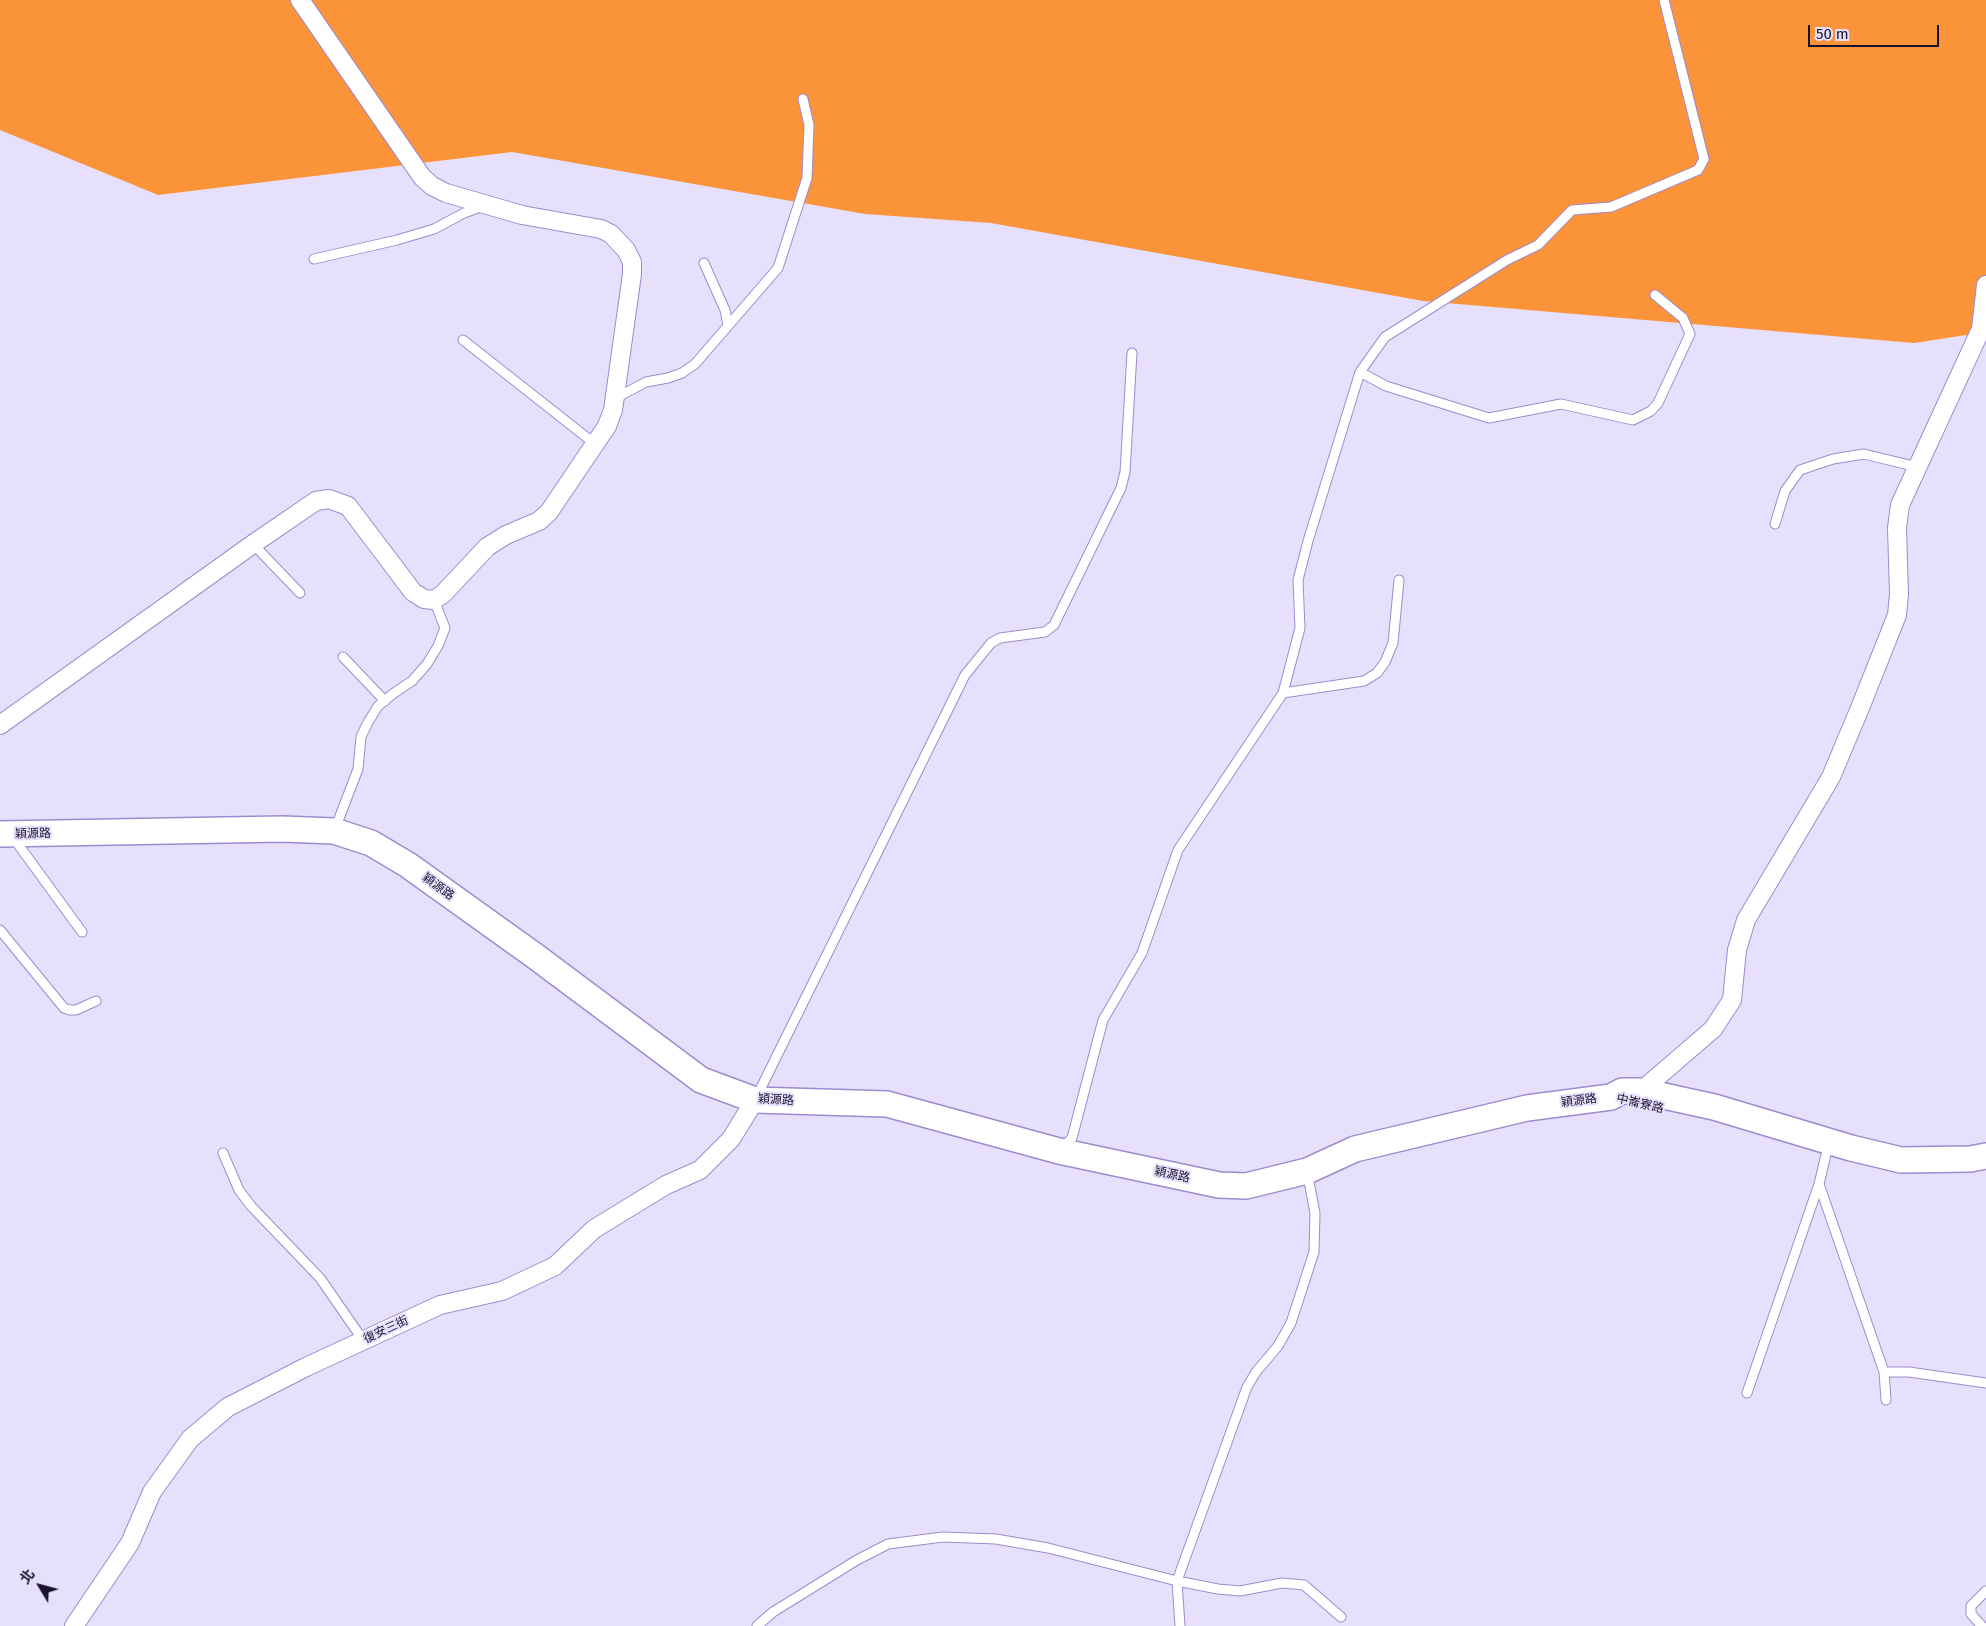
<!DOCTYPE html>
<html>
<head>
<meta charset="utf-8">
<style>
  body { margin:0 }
  #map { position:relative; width:1986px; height:1626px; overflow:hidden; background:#e7e0fd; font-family:"Fira Sans","Noto Sans TC",sans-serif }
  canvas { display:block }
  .north { position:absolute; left:15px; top:1561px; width:50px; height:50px; -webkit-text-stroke:4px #e7e0fd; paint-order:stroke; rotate:307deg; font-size:14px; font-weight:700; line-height:20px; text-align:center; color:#1b132d }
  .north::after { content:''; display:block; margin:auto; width:18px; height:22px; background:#1b132d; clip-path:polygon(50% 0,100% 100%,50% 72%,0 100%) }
  .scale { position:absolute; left:1808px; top:25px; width:131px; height:22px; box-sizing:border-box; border:2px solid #1b132d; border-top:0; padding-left:6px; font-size:15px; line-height:18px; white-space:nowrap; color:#1b132d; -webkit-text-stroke:4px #e7e0fd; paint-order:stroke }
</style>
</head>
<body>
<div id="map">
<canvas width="1986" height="1626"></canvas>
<div class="north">北</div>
<div class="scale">50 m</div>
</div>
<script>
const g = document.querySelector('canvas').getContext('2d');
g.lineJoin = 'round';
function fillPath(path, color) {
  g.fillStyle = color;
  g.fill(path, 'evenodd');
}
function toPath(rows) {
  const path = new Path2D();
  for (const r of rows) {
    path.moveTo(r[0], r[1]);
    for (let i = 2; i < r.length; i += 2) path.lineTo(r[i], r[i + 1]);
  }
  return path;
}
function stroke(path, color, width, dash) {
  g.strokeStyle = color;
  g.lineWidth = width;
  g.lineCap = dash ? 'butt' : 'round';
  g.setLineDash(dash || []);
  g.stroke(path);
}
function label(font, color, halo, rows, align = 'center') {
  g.font = font + ' "Fira Sans","Noto Sans TC",sans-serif';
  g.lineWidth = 4;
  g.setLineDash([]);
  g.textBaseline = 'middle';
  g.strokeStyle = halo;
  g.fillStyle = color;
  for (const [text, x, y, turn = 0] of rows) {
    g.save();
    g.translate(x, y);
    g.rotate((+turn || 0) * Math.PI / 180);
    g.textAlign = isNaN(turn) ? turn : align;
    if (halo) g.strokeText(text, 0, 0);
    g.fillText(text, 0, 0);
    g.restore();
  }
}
const forest = toPath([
  [0,0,1986,0,1986,332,1914,343,1423,301,991,223,865,214,512,152,158,195,0,130]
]);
const lane = toPath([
  [314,259,397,240,434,229,464,213,483,206],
  [704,263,725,310,728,325],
  [463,340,595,444],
  [1360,372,1386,386,1489,418,1561,404,1633,420,1651,411,1658,403,1690,334,1683,318,1655,295],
  [614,399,646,382,668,378,682,373,695,364,778,268,807,178,809,125,803,99],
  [1775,524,1785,491,1800,470,1833,459,1864,454,1918,467],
  [253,544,300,593],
  [343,657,385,701],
  [1283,693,1364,681,1377,673,1385,662,1393,643,1399,580],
  [335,829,358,769,361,737,367,724,378,706,394,693,412,681,427,664,438,646,445,628,434,600],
  [12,836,82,932],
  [0,930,64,1008,70,1010,76,1010,96,1001],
  [756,1098,965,675,991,643,1000,638,1045,632,1054,625,1121,488,1125,472,1132,353],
  [1061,1149,1072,1138,1103,1020,1142,953,1178,850,1283,693,1300,628,1298,580,1308,541,1360,372,1385,337,1507,260,1538,245,1572,210,1611,207,1698,170,1704,159,1664,0],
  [223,1153,239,1190,251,1206,320,1278,363,1340],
  [1819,1184,1884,1372],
  [1747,1393,1819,1184,1829,1142],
  [1886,1400,1884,1372,1909,1372,1986,1383],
  [757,1626,773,1612,857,1560,888,1544,943,1537,996,1539,1048,1548,1177,1581,1218,1589,1240,1591,1282,1583,1304,1585,1341,1617],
  [1180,1626,1177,1581,1247,1387,1256,1372,1278,1346,1291,1323,1314,1252,1315,1213,1307,1171],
  [1982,1626,1971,1614,1971,1606,1986,1591]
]);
const street = toPath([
  [0,725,253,544,316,501,329,499,348,506,413,592,424,599,434,600,443,594,487,547,506,535,539,521,549,512,607,426,613,410,632,274,632,262,626,250,611,234,601,229,522,215,446,193,432,186,422,177,300,0],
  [1641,1091,1713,1029,1732,1000,1737,950,1746,920,1831,777,1860,708,1897,615,1899,594,1897,528,1900,505,1981,329,1986,285],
  [74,1626,130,1543,152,1492,190,1439,228,1407,306,1367,440,1305,502,1291,555,1266,594,1229,666,1185,700,1170,731,1139,755,1100]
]);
const secondary = toPath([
  [0,834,282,829,334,831,371,843,408,865,535,956,701,1080,755,1100,887,1104,1059,1151,1219,1185,1246,1186,1307,1171,1355,1149,1527,1108,1611,1097,1622,1091,1641,1091,1714,1107,1851,1148,1901,1160,1970,1159,1986,1156]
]);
const streetNames = [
  ["穎源路",33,834,-1],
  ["穎源路",438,887,36],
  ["穎源路",776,1100,3],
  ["穎源路",1579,1101,-7],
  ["中崙寮路",1640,1104,13],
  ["穎源路",1172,1175,12],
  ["復安三街",386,1330,-25]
];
fillPath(forest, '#fb9339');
stroke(lane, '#9e8ace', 11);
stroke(street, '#9e8ace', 20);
stroke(secondary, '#9e8ace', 28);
stroke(lane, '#fff', 9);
stroke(street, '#fff', 18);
stroke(secondary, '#fff', 25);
label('12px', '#1b132d', '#e7e0fd', streetNames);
</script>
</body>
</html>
